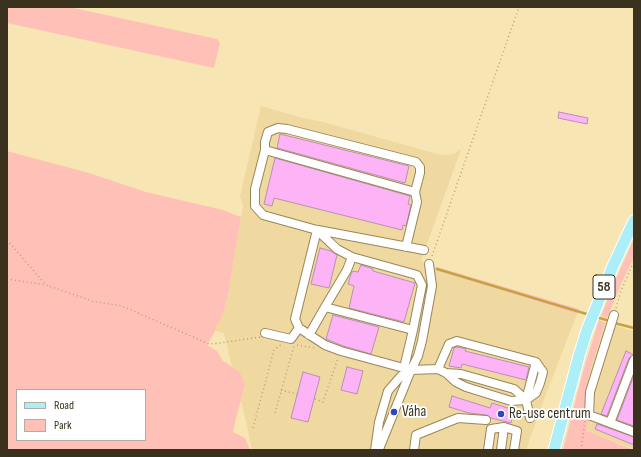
<!DOCTYPE html>
<html>
<head>
<meta charset="utf-8">
<style>
  body { margin:0 }
  #map { position:relative; width:641px; height:457px; overflow:hidden; background:#f8e5b4; font-family:"Sofia Sans Condensed",sans-serif }
  canvas { display:block }
  .frame { position:absolute; inset:0; border:8px solid #3a321f; pointer-events:none }
  .legend { position:absolute; left:16px; top:389px; width:130px; height:52px; box-sizing:border-box; background:#fff; border:1px solid #b0ada5; margin:0; padding:5px 7px; list-style:none; font-size:12px; color:#3a321f }
  .legend li { display:flex; align-items:center; gap:8px; height:20px }
  .legend b { width:20px; border:1px solid #b0ada5 }
</style>
</head>
<body>
<div id="map">
<canvas width="641" height="457"></canvas>
<div class="frame"></div>
<ul class="legend">
<li><b style="height:5px;background:#aceff9"></b>Road</li>
<li><b style="height:11px;background:#ffc1b7"></b>Park</li>
</ul>
</div>
<script>
const g = document.querySelector('canvas').getContext('2d');
g.lineJoin = 'round';
function fillPath(path, color) {
  g.fillStyle = color;
  g.fill(path, 'evenodd');
}
function toPath(rows) {
  const path = new Path2D();
  for (const r of rows) {
    path.moveTo(r[0], r[1]);
    for (let i = 2; i < r.length; i += 2) path.lineTo(r[i], r[i + 1]);
  }
  return path;
}
function stroke(path, color, width, dash) {
  g.strokeStyle = color;
  g.lineWidth = width;
  g.lineCap = dash ? 'butt' : 'round';
  g.setLineDash(dash || []);
  g.stroke(path);
}
function label(font, color, halo, rows, align = 'center') {
  g.font = font + ' "Sofia Sans Condensed",sans-serif';
  g.lineWidth = 3.5;
  g.setLineDash([]);
  g.textBaseline = 'middle';
  g.strokeStyle = halo;
  g.fillStyle = color;
  for (const [text, x, y, turn = 0] of rows) {
    g.save();
    g.translate(x, y);
    g.rotate((+turn || 0) * Math.PI / 180);
    g.textAlign = isNaN(turn) ? turn : align;
    if (halo) g.strokeText(text, 0, 0);
    g.fillText(text, 0, 0);
    g.restore();
  }
}
const built = toPath([
  [261,106,299,117,323,122,437,154,446,155,454,154,461,149,421,261,437,267,437,270,577,314,543,402,526,450,252,450,245,417,241,401,245,386,240,372,232,367,224,333,215,331,216,325,221,320,228,296,243,205,240,196],
  [606,323,634,331,634,449,587,431,589,418,588,379,603,328]
]);
const green = toPath([
  [7,7,69,7,217,39,220,43,214,68,7,23],
  [7,151,89,173,146,192,223,210,241,217,228,296,221,320,216,325,215,331,207,345,217,351,223,361,240,372,243,379,245,386,236,418,233,432,245,438,250,450,7,450],
  [17,390,145,390,145,440,17,440],
  [634,238,634,257,621,284,607,318,601,316,610,293],
  [437,267,579,309,577,314,437,270],
  [599,320,606,323,603,328,588,379,589,418,587,431,634,450,563,450,582,375]
]);
const stream = toPath([
  [437,269,590,315],
  [596,317,610,321],
  [614,323,634,328]
]);
const building = toPath([
  [559,112,588,118,587,124,558,118,559,112],
  [280,134,409,166,405,183,277,148,280,134],
  [275,158,410,196,408,204,411,205,406,226,403,225,402,230,274,198,272,206,264,204,275,158],
  [320,248,331,251,337,255,329,288,311,284,320,248],
  [361,265,373,269,373,271,415,283,404,322,349,308,354,286,348,284,351,274,353,271,358,272,361,265],
  [333,315,379,327,371,354,343,346,326,339,333,315],
  [457,347,466,349,465,351,529,367,526,380,462,364,461,368,449,366,454,348,457,347],
  [626,351,634,355,629,358,607,416,601,414,626,351],
  [347,367,363,371,357,394,341,390,347,367],
  [303,372,320,377,308,422,291,418,303,372],
  [634,375,634,426,617,420,634,375],
  [452,396,490,408,492,403,514,410,511,423,491,418,487,415,469,413,449,407,452,396],
  [597,424,634,437,634,445,595,429,597,424]
]);
const path = toPath([
  [7,240,46,285],
  [432,256,519,7],
  [7,279,46,285,92,301,122,306,209,344,220,343,260,337],
  [616,308,621,291,634,261],
  [297,345,315,348],
  [281,390,297,394],
  [315,399,323,402,338,358],
  [275,413,294,346],
  [253,428,274,350,282,344],
  [581,450,585,421]
]);
const minor = toPath([
  [265,150,415,192,420,173,420,167,416,162,287,129,278,128,268,132,265,142,265,150,255,189,255,206,263,215,317,230,295,319,299,328,325,345,341,351,411,370,438,369,446,373,456,382,466,387,511,401,526,400,536,393,540,383,543,372,536,362,457,341,449,344,438,369],
  [317,230,337,249,352,257,417,275,422,285,413,330,325,307,347,270,352,257],
  [318,230,424,250],
  [406,247,417,202,415,192],
  [614,315,590,392,589,415,634,432],
  [265,333,291,339,299,328],
  [309,335,325,307],
  [404,368,413,330],
  [446,373,461,374,514,389,526,400],
  [530,418,526,400,536,362],
  [610,423,634,360],
  [379,449,411,370],
  [375,450,379,422,388,391,401,376,411,370,418,356,422,341,432,286,429,264],
  [414,450,416,435,458,418,486,420],
  [488,450,491,429,504,427,517,431,514,450],
  [501,450,504,427]
]);
const major = toPath([
  [554,450,579,356,587,330,613,266,634,221]
]);
const markers = [
  [394,412,4,"#3046b8"],
  [501,414,4,"#3046b8"]
];
const shields = [
  [604,287,22]
];
const shieldNames = [
  ["58",604,287]
];
const poiNames = [
  ["Váha",402,412],
  ["Re-use centrum",509,414]
];
fillPath(built, '#efd9a0');
fillPath(green, '#ffc1b7');
stroke(stream, '#c5a344', 2.5);
fillPath(building, '#fcb4f6');
stroke(building, '#b891b5', 1);
stroke(minor, '#998759', 10);
stroke(major, '#fff', 13);
stroke(path, '#b2a37d', 1.5, [1, 3]);
stroke(minor, '#fff', 8);
stroke(major, '#aceff9', 11);
for (const [x, y, r, color] of markers) {
  const dot = new Path2D();
  dot.arc(x, y, r, 0, 2 * Math.PI);
  g.fillStyle = color;
  g.fill(dot);
  stroke(dot, '#fff', 1.5);
}
for (const [x, y, w] of shields) {
  const box = new Path2D();
  box.roundRect(x - w / 2, y - 12, w, 24, 3);
  g.fillStyle = '#fff';
  g.fill(box);
  stroke(box, '#3a321f', 1);
}
label('bold 14px', '#3a321f', null, shieldNames);
label('15px', '#3a321f', '#fff', poiNames, 'left');
</script>
</body>
</html>
